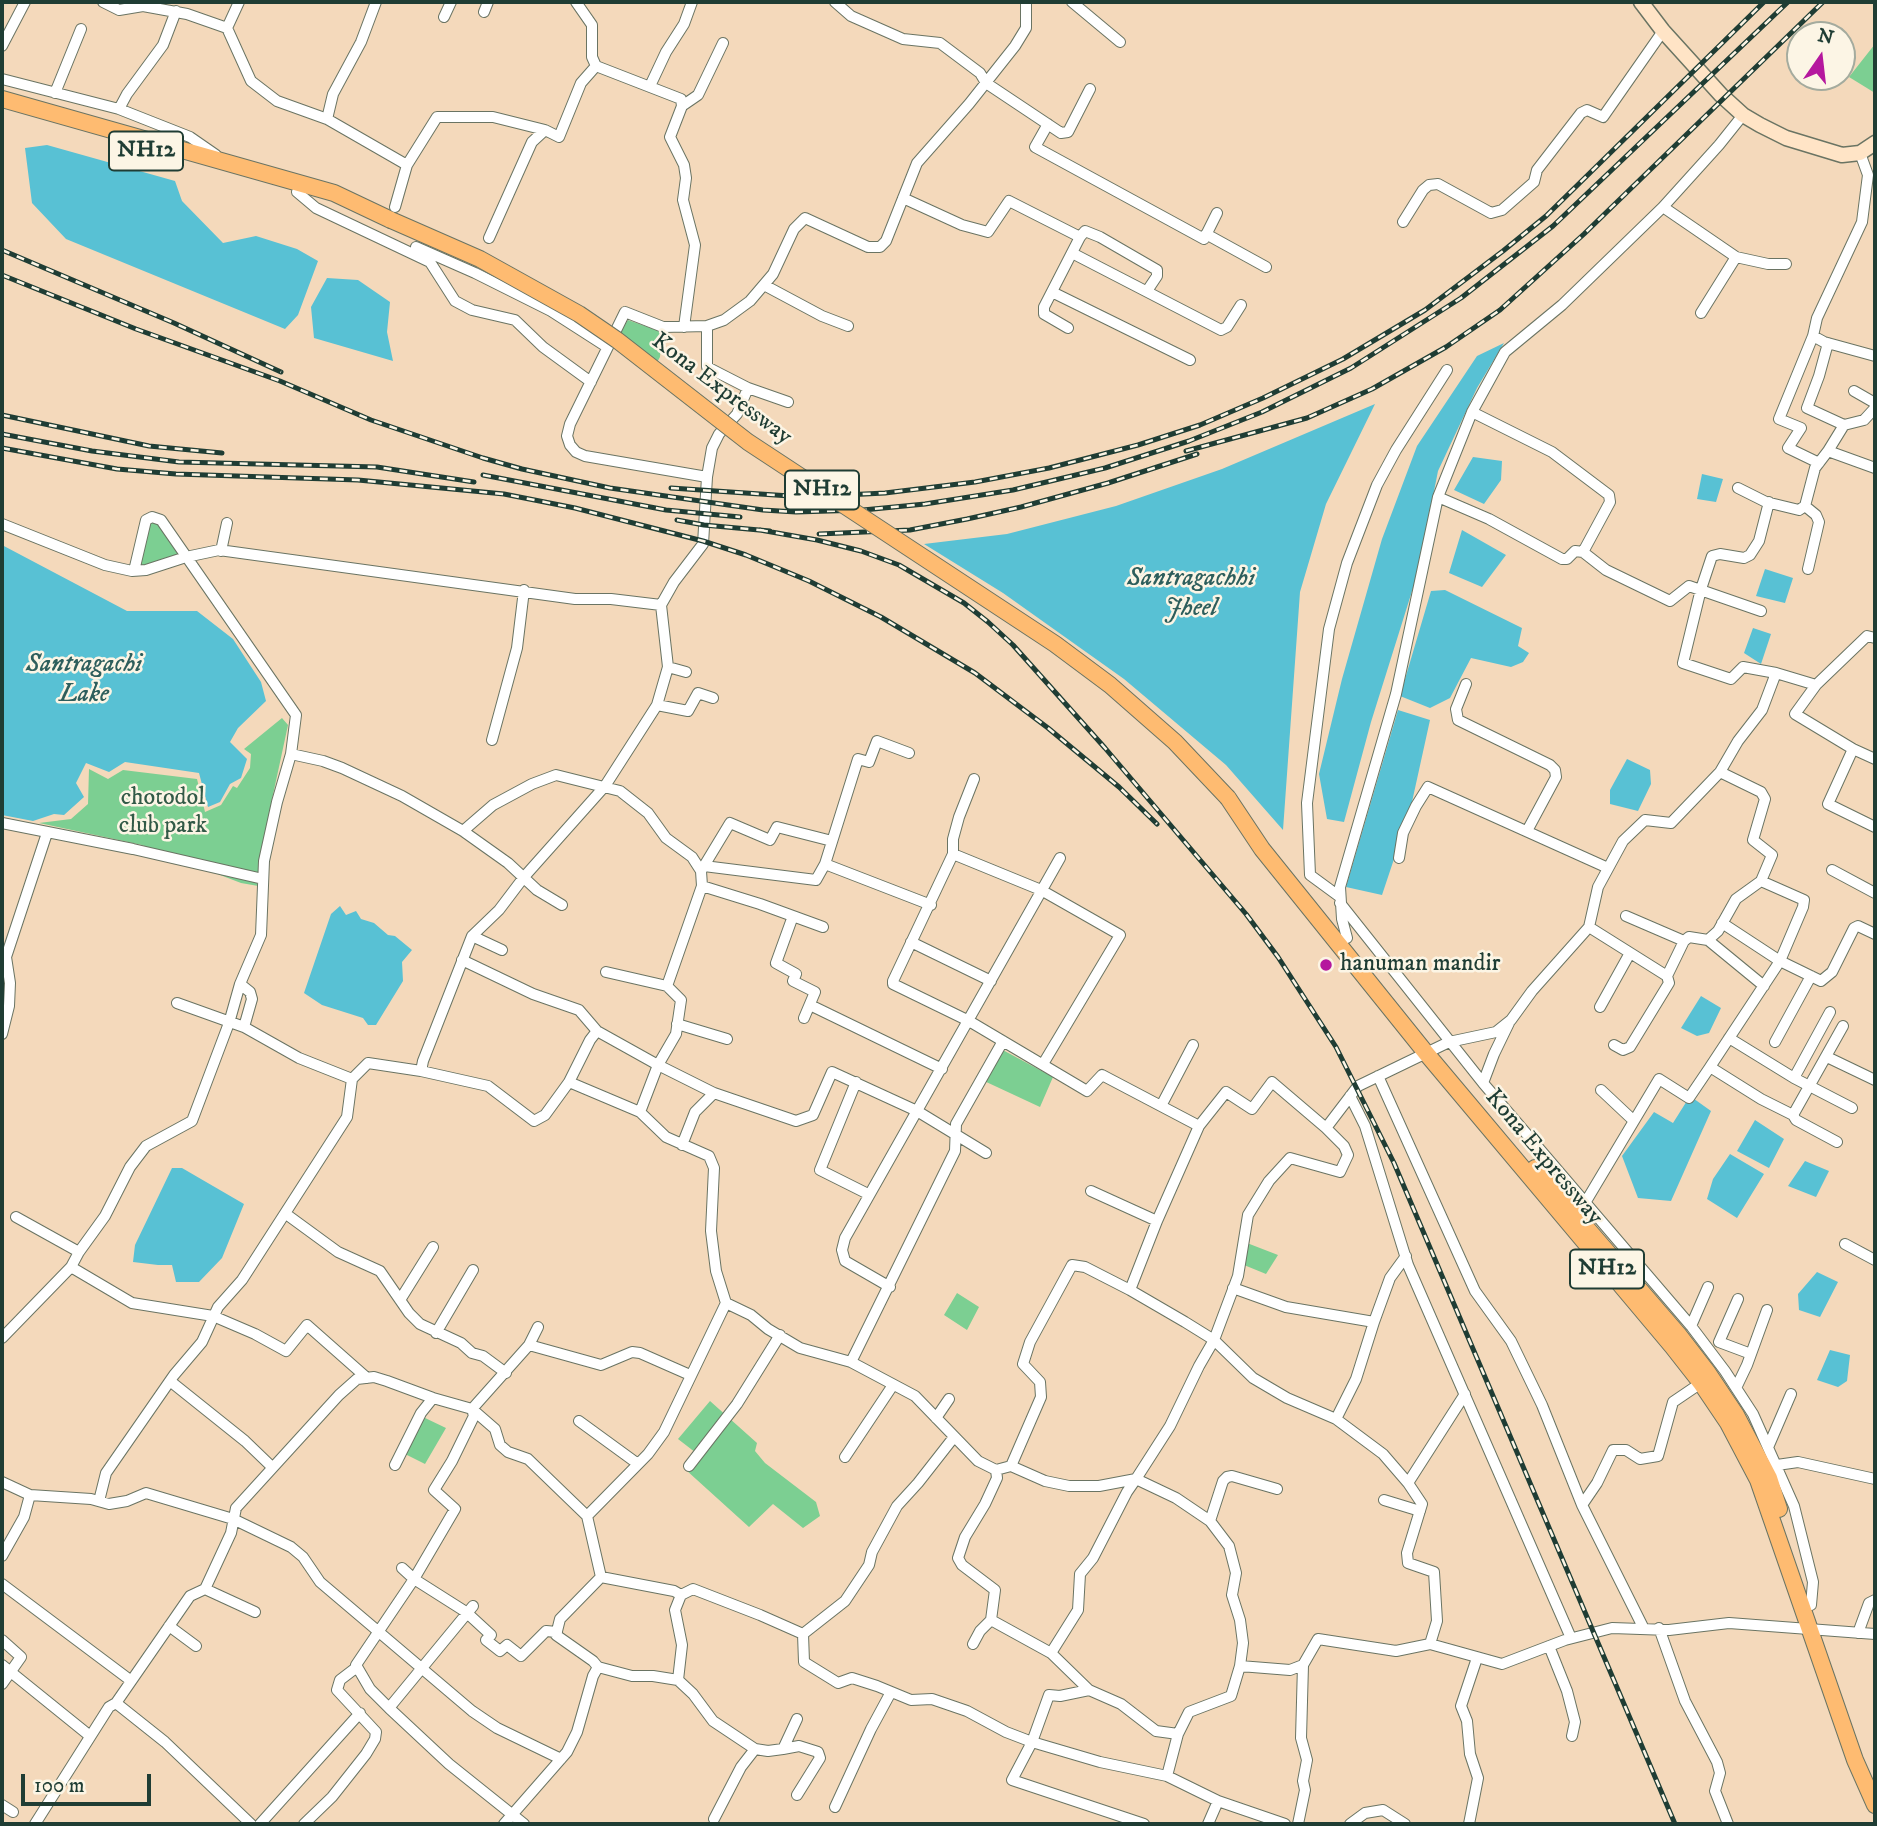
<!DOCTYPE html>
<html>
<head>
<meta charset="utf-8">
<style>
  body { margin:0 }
  #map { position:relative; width:1877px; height:1826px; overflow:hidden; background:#f4d9bb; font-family:"IM FELL DW Pica",serif }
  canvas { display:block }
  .frame { position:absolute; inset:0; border:4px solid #1f3d34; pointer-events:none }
  .north { position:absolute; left:1786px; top:21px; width:70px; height:70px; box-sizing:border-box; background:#fcf5e5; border:2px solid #a4ab9e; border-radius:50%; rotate:14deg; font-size:19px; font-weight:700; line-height:28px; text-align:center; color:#1f3d34 }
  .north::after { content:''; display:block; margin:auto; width:24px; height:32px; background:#b5179e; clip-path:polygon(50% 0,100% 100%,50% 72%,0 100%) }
  .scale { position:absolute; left:21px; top:1774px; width:130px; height:32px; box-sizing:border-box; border:4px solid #1f3d34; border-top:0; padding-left:9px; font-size:21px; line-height:24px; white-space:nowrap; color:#1f3d34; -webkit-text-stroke:5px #fcf5e5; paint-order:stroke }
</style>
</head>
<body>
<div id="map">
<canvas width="1877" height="1826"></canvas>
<div class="frame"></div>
<div class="north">N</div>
<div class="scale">100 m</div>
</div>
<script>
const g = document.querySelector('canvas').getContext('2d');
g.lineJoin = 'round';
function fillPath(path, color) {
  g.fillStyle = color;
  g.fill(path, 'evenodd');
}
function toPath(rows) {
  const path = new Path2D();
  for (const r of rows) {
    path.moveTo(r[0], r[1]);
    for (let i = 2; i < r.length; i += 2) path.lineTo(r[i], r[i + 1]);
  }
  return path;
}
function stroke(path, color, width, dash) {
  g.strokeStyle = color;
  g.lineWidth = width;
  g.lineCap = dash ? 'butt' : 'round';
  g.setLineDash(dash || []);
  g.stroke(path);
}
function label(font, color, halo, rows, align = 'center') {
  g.font = font + ' "IM FELL DW Pica",serif';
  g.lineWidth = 5;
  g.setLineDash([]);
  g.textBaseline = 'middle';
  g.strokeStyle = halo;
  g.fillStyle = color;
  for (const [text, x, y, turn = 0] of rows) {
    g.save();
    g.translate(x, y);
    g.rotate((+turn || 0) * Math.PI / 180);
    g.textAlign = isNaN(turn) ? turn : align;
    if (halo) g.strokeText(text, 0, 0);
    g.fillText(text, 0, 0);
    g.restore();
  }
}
const green = toPath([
  [1875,44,1875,93,1849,77],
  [628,320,662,332,660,357,655,366,616,337],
  [146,520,161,520,186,557,135,569],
  [282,718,288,725,271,804,263,860,264,887,241,883,142,845,39,823,71,819,88,804,89,769,108,779,123,770,197,779,205,812,221,805,233,786,237,788,250,768,251,754,244,749],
  [999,1048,1053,1077,1040,1107,982,1080],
  [1247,1243,1278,1255,1266,1274,1244,1265],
  [957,1293,979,1307,967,1330,944,1315],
  [710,1401,757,1443,755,1451,765,1463,816,1502,820,1516,803,1528,773,1504,749,1527,686,1470,700,1456,678,1439],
  [423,1417,446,1428,425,1464,403,1453]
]);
const water = toPath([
  [47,145,175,181,182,201,223,243,256,236,297,249,318,261,298,315,285,329,66,239,32,203,25,148],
  [327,278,358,280,390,302,387,332,393,361,314,338,311,307],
  [1504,343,1477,388,1438,471,1418,572,1371,722,1344,822,1327,819,1319,774,1342,679,1382,539,1417,446,1477,356],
  [1375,404,1326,504,1300,592,1283,830,1226,765,1124,679,1003,593,924,544,1007,534,1116,506,1222,469],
  [1473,457,1502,461,1501,480,1484,504,1454,490],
  [1702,474,1723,479,1716,502,1697,499],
  [1462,530,1506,555,1482,587,1449,573],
  [2,545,127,611,197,611,233,639,261,682,266,701,238,728,230,742,247,759,241,778,230,784,220,802,208,807,199,773,125,762,109,772,86,763,76,783,84,797,64,815,54,814,33,821,2,815],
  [1765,569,1793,578,1785,603,1756,596],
  [1445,590,1522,628,1518,646,1529,653,1523,662,1511,667,1471,658,1450,698,1430,708,1400,696,1431,591],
  [1753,628,1771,634,1761,664,1744,653],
  [1398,710,1430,720,1410,811,1382,895,1346,887],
  [1627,759,1650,770,1651,784,1638,811,1610,804,1610,790],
  [340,906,346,915,356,911,361,919,374,923,388,935,395,936,412,950,402,962,403,981,376,1025,368,1025,363,1018,322,1005,304,993,331,914],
  [1701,996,1721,1008,1709,1033,1697,1036,1681,1028],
  [1690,1096,1711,1111,1671,1201,1638,1198,1622,1156,1654,1112,1673,1123],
  [1755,1120,1784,1139,1769,1168,1737,1151],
  [1730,1154,1764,1174,1737,1218,1707,1199,1713,1179],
  [1805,1161,1829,1171,1816,1197,1788,1186],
  [172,1168,182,1168,244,1204,222,1258,199,1282,176,1282,172,1265,158,1265,133,1262,135,1245],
  [1817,1272,1838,1282,1820,1317,1799,1310,1798,1294],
  [1830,1350,1850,1355,1847,1381,1838,1387,1817,1380]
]);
const minor = toPath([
  [103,2,119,10,143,6,187,14,227,28,239,2],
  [376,2,361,42,333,94,327,119,407,165],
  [576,2,592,25,592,57,596,66,681,99,682,106,670,137,684,165,686,178,683,200,695,245,684,327],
  [835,2,851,16,903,39,940,43,980,73,986,83,1061,133,1068,132,1090,89],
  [1072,2,1120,42],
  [484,12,488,2],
  [444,17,451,2],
  [227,28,251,81,277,101,327,119],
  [2,46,25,2],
  [2,79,119,109,190,137,216,155],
  [650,86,666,52,684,24,692,2],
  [55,93,81,29],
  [682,106,698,95,723,43],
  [119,109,127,94,163,45,176,11],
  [1048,124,1035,147,1193,233,1204,239,1217,213],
  [1860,153,1868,175,1862,222,1817,318,1813,336,1824,342,1875,356],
  [297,192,316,208,430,262,455,301,472,310,515,320,543,347,591,382],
  [903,198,962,225,988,232,1009,201,1080,237,1044,307,1044,314,1068,328],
  [395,207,407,165,437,117,493,117,545,130],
  [1663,207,1736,257,1768,264,1786,264],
  [1403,222,1423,190,1429,185,1438,184,1491,213,1502,210,1534,182,1537,170,1581,113,1587,110,1603,117,1663,31],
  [1206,234,1266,267],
  [1080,237,1085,231,1100,237,1157,270,1157,276,1147,291],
  [489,238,532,142,545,130,559,137,581,83,596,66],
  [416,247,475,273,551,311,607,347],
  [1072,253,1221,330,1227,327,1241,305],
  [764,285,822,316,848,326],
  [1052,292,1190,360],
  [1701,313,1736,257],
  [707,326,707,367,748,388,788,402],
  [1813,336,1779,419,1801,428,1788,448,1819,463],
  [1828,343,1819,376,1807,408,1844,425],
  [1854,391,1875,403],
  [1472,412,1552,452,1609,495,1610,502,1583,552],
  [1828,451,1844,425,1864,420,1875,408],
  [707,477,712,448,719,434,737,414,748,388],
  [1738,488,1766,502,1799,510,1805,506,1815,468,1828,451,1875,468],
  [1438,497,1489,519,1562,559,1567,559,1575,551,1583,552,1606,570,1670,601,1689,586,1761,611],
  [1769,502,1759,541,1750,555,1744,558,1720,554,1712,556,1701,589,1683,663,1731,679,1743,667,1776,673,1816,685,1867,636,1875,638],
  [1805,506,1816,515,1819,522,1808,569],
  [2,524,105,565,132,571,146,570,186,557,219,550,575,599,611,599,661,605,674,582,703,544,707,477,585,456,576,452,570,445,567,436,570,424,625,312,663,327,707,326,724,320,750,301,773,274,794,229,805,218,868,247,880,247,886,241,917,163,969,104,1015,46,1026,28,1026,2],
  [221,551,227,523],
  [668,667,686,672],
  [1466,684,1456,709,1458,720,1550,765,1555,770,1556,777,1527,831],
  [1816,685,1795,714,1853,749,1875,759],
  [657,705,688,711,698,693,713,698],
  [492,740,517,648,524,590],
  [1853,749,1828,804,1875,827],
  [291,754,323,761,342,768,402,796,463,831,508,863,537,890,562,905],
  [974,779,959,817,953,839,953,854,893,981,893,984,969,1021,1087,1091,1102,1075,1199,1126],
  [2,823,133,849,263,879],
  [463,831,493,805,532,784,556,775,620,791,648,813,666,838,692,857,701,871,702,886,667,986,681,1000,676,1034,658,1065,640,1112,666,1137,709,1156,714,1168,711,1231,716,1271,726,1303,751,1315,768,1329,800,1348,851,1362,915,1396,978,1461,996,1470,1011,1466,1045,1481,1069,1486,1099,1486,1136,1479],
  [953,854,1041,890,1120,935,1043,1064],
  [1399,858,1403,833,1416,806,1428,787,1608,868],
  [825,864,858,759,869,762,877,741,909,753],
  [704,866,730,823,770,840,777,827,832,841],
  [1832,870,1875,893],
  [701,871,704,866,816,880,825,864,931,905],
  [1761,881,1804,900,1803,907,1780,961,1710,1067,1761,1099,1793,1115,1796,1120,1837,1142],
  [702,886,760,904,823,927],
  [1340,897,1310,875,1307,803,1329,629,1347,563,1377,485,1396,450,1447,370],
  [1340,903,1483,1083,1691,1326,1725,1371,1753,1414,1794,1506,1813,1582,1811,1605],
  [793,916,776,963,796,974,793,981,815,992,804,1018],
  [1626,916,1684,941],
  [1722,923,1780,961,1821,981,1832,972,1854,928,1858,926,1875,934],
  [1589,927,1667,976,1684,941,1689,937,1708,940,1718,931,1736,899,1761,881,1772,855,1753,840,1765,799,1761,792,1720,772],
  [472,936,502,950],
  [1347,938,1342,919,1340,887,1396,694,1438,497,1472,412,1505,352,1562,305,1663,207,1719,145,1743,115],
  [1708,940,1764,986],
  [911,942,991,981],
  [462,960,533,994,579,1010,597,1031,658,1065,714,1093,796,1121,813,1115,832,1072,917,1111,986,1153],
  [606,972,667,986],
  [240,984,250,992,252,999,244,1027],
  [177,1003,244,1027,299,1058,352,1079],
  [810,1005,942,1069],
  [1600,1007,1630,953],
  [677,1024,727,1039],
  [2,1034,9,1006,10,983,6,957,47,833],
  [1729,1038,1794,1078,1852,1108],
  [1775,1042,1811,976],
  [1614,1045,1623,1050,1630,1047,1669,983,1667,976],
  [1827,1057,1875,1080],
  [421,1071,423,1061,472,936,499,910,524,877,605,786,657,705,668,667,661,605],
  [1378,1076,1475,1291,1511,1341,1542,1405,1582,1505,1643,1627],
  [1794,1078,1830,1012],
  [569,1082,640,1112],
  [856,1082,820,1170,868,1194],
  [1483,1083,1494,1054,1509,1023],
  [1601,1090,1634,1121],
  [1350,1096,1365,1126,1408,1265,1571,1638],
  [1161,1106,1193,1045],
  [1793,1115,1843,1026],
  [1326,1128,1358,1086,1449,1042,1496,1032,1511,1020,1532,991,1589,927,1598,887,1623,841,1645,820,1671,823,1720,772,1738,741,1762,710,1776,673],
  [682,1145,695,1112,714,1093],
  [1091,1191,1157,1221],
  [1585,1203,1659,1079,1689,1098,1710,1067],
  [286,1214,338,1252,380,1271,409,1313,420,1324,461,1343,472,1353,483,1356,506,1373],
  [16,1217,79,1252],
  [1845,1244,1875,1260],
  [71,1267,132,1303,213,1316,255,1334,286,1351,307,1325,367,1378],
  [890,1287,845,1261,842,1250,845,1238,1060,858],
  [1233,1288,1286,1307,1374,1322,1356,1379,1336,1419],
  [1130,1290,1157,1221,1199,1126,1226,1092,1252,1109,1272,1082,1326,1128,1344,1146,1348,1155,1340,1172,1290,1158,1269,1181,1248,1215,1238,1276,1214,1340,1199,1366,1170,1426,1136,1479,1176,1498,1210,1521,1229,1546,1236,1573,1232,1595,1240,1620,1243,1643,1240,1666,1290,1670,1303,1665,1318,1639,1396,1651,1430,1644,1502,1664,1565,1640,1612,1628,1669,1630,1729,1623,1875,1634],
  [1738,1299,1719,1342,1751,1354],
  [400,1300,433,1247],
  [1374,1322,1390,1278,1406,1256],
  [1691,1326,1708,1287],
  [436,1333,473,1270],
  [2,1338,71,1267,79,1252,105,1216,130,1167,146,1146,192,1121,229,1023,240,984,261,935,264,861,277,802,291,754,296,715,161,520,152,517,146,520,134,571],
  [529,1345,601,1365,632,1352,640,1353,690,1375],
  [851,1362,955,1151,956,1124,1003,1041],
  [170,1381,245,1441,272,1467],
  [1736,1388,1747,1365,1767,1310],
  [936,1418,949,1399],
  [579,1421,638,1464],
  [1769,1445,1791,1394],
  [845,1457,893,1385],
  [395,1465,421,1413,433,1398],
  [1777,1465,1798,1462,1875,1479],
  [689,1466,737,1404,780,1335],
  [1011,1466,1041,1397,1040,1382,1023,1364,1030,1342,1072,1265,1085,1267,1130,1290,1185,1322,1214,1340,1253,1378,1287,1398,1336,1419,1383,1454,1408,1483,1422,1504,1407,1553,1408,1563,1434,1572,1437,1621,1430,1644],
  [996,1470,997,1478,985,1504,965,1537,958,1558,962,1565,995,1590,991,1620,1051,1653,1089,1690,1121,1704,1156,1731,1178,1734,1189,1712,1231,1696,1240,1666],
  [2,1482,30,1495,91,1499,109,1504,127,1501,146,1493,233,1519,291,1547,303,1557,320,1582,472,1711,497,1728,561,1759],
  [1408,1483,1465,1394],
  [1384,1500,1420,1511],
  [99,1501,106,1473,174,1375,202,1342,218,1307,242,1280,347,1117,352,1079,368,1063,421,1071,488,1086,534,1121,545,1115,569,1082,590,1040,597,1031],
  [1582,1505,1597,1483,1613,1450,1626,1450,1640,1459,1658,1456,1673,1402,1701,1383],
  [1210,1521,1223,1481,1227,1477,1232,1476,1277,1489],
  [2,1556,24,1517,30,1495],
  [402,1568,414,1579,466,1612,491,1635,486,1640,500,1651,507,1645,521,1656,546,1631,557,1632],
  [601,1577,560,1619,556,1635,593,1661,598,1667,632,1676,653,1676,678,1680,693,1694,713,1721,755,1749,768,1751,783,1749,797,1719],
  [2,1584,130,1680],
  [205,1589,255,1612],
  [681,1595,693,1589,760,1615,803,1634,804,1662,838,1683,852,1678,877,1686,911,1700,932,1699,967,1711,1006,1732,1032,1742,1049,1695,1060,1696,1089,1690],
  [169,1626,196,1646],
  [1659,1628,1685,1701,1717,1762,1720,1773,1715,1791,1728,1824],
  [1858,1633,1869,1603,1875,1600],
  [803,1634,845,1601,869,1565,872,1552,897,1506,918,1483,954,1437],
  [2,1640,21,1657,2,1684],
  [973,1644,980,1631,991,1620],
  [1549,1646,1567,1691,1575,1722,1572,1736],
  [1051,1653,1078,1610,1080,1574,1093,1558,1127,1492,1136,1479],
  [2,1665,90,1736],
  [678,1680,682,1645,675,1610,681,1595,674,1591,601,1577,587,1516,648,1454,664,1432,726,1303],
  [116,1703,165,1742,251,1824],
  [389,1708,473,1606],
  [783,1749,799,1746,818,1752,820,1758,797,1795],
  [1167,1776,1178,1734],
  [2,1805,13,1812],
  [835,1807,871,1729,891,1692],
  [714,1819,741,1767,755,1749],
  [35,1824,109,1707,116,1703,190,1596,205,1589,231,1533,236,1508,339,1395,357,1379,374,1377,387,1381,433,1398,472,1409,495,1429,500,1445,508,1452,528,1459,587,1516],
  [260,1824,360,1713],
  [304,1824,332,1797,366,1754,375,1739,376,1732,337,1690,340,1680,357,1667],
  [504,1824,567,1752,577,1732,593,1676,598,1667],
  [524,1824,449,1764,389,1708,370,1689,356,1665,414,1579,455,1509,434,1490,452,1461,474,1416,472,1409,529,1345,538,1327],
  [1144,1824,1012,1780,1032,1742,1100,1762,1167,1776,1218,1801,1285,1824],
  [1208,1824,1218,1801],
  [1298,1824,1305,1790,1303,1781,1307,1760,1301,1738,1303,1665],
  [1350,1824,1365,1813,1383,1810,1405,1824],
  [1469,1824,1478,1778,1470,1754,1467,1721,1461,1706,1477,1658]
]);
const secondary = toPath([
  [1641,2,1663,31,1721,95,1743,115,1760,125,1786,138,1842,155,1860,153,1875,143]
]);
const trunk = toPath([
  [2,99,334,193,391,220],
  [1228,798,1262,849,1426,1053,1672,1346,1701,1383,1728,1423,1758,1480,1855,1760,1875,1805],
  [1535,1168,1678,1334,1708,1373,1736,1415,1769,1478,1779,1509]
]);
const rail = toPath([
  [2,250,174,323,281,372],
  [2,275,136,329,280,381,371,420,483,458,522,469,610,488,763,510,796,512,863,510,925,504,1013,490,1105,468,1189,441,1262,412,1351,368,1461,298,1553,226,1788,2],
  [2,415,149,446,222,453],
  [2,434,92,451,179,462,377,467,474,482],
  [2,448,117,469,176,474,358,480,504,494,575,508,703,541,746,555,809,581,881,617,975,673,1048,728,1119,787,1157,824],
  [1186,451,1307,418,1372,389,1446,347,1500,310,1584,234,1823,2],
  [483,475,666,510,740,517],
  [671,488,805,497,885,493,975,482,1049,468,1138,445,1200,425,1263,398,1343,359,1425,310,1503,251,1546,216,1764,2],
  [677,520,704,525,770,531],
  [760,530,817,540,861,551,899,565,964,603,988,622,1013,645,1105,748,1246,914,1278,957,1336,1047,1394,1163,1675,1824],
  [819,534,910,530,967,519,1021,507,1108,483,1197,454]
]);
const trunkBridge = toPath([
  [391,220,480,259,579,314,617,340,748,442,1055,644,1110,685,1175,742,1228,798]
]);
const markers = [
  [1326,965,7,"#b5179e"]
];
const shields = [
  [146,151,74],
  [822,490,74],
  [1607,1269,74]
];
const shieldNames = [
  ["NH12",146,151],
  ["NH12",822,490],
  ["NH12",1607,1269]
];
const streetNames = [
  ["Kona Expressway",721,390,37],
  ["Kona Expressway",1543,1158,50]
];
const parkNames = [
  ["chotodol",163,799],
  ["club park",163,827]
];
const poiNames = [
  ["hanuman mandir",1340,965]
];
const waterNames = [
  ["Santragachhi",1191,580],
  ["Jheel",1191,610],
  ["Santragachi",84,666],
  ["Lake",84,696]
];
fillPath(green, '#7ccf92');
fillPath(water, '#58c1d4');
stroke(minor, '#6a7463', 12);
stroke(secondary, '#6a7463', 17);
stroke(trunk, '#6a7463', 18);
stroke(minor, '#fff', 10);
stroke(secondary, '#ffe4c6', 14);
stroke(trunk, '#febb71', 16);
stroke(rail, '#1f3d34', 5);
stroke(rail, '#fcf5e5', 2.5, [8]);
stroke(trunkBridge, '#6a7463', 18, []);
stroke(trunkBridge, '#febb71', 16);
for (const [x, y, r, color] of markers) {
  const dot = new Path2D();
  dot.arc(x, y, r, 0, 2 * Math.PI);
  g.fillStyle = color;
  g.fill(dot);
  stroke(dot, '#fcf5e5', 2.5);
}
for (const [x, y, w] of shields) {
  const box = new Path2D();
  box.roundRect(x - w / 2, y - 19.5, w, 39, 5);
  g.fillStyle = '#fcf5e5';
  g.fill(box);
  stroke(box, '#1f3d34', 2);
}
label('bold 23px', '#1f3d34', null, shieldNames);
label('24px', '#1f3d34', '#fcf5e5', streetNames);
label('24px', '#325a47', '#fcf5e5', parkNames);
label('24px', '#1f3d34', '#fcf5e5', poiNames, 'left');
label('italic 26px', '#2d5e5c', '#fcf5e5', waterNames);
</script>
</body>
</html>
